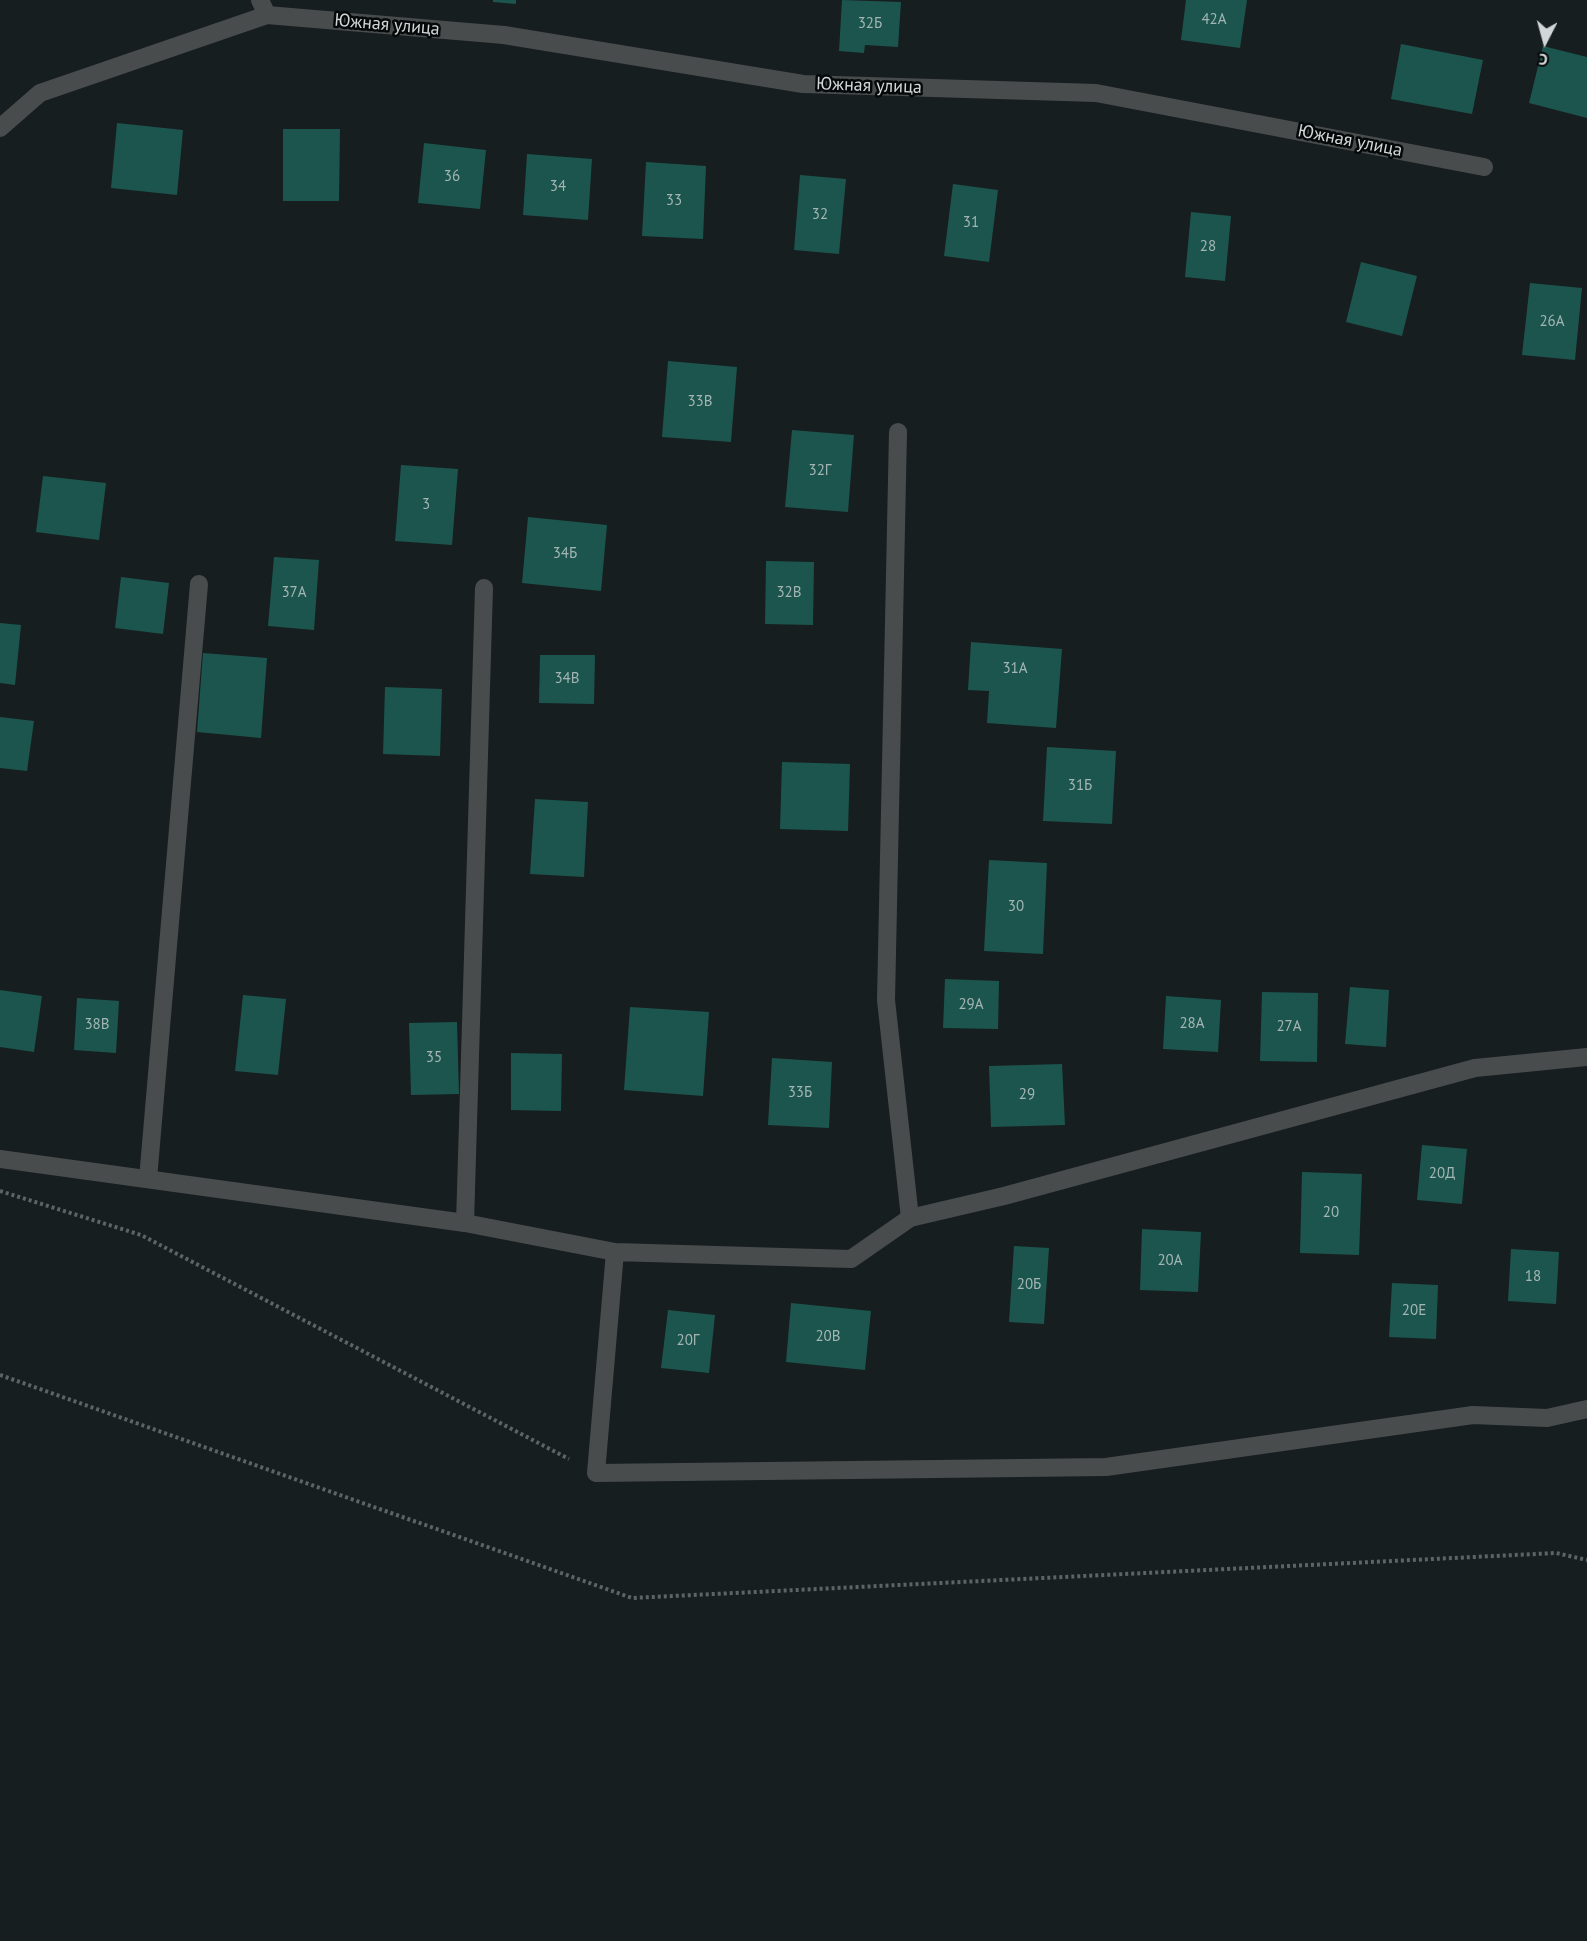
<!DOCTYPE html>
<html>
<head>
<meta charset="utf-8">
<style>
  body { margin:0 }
  #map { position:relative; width:1587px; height:1941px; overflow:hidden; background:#171e1f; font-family:"PT Sans",sans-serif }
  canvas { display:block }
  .north { position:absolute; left:1515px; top:12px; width:60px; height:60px; -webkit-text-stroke:4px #050808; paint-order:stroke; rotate:186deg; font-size:16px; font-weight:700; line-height:24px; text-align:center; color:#d1d6d6 }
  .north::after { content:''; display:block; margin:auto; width:21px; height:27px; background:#d1d6d6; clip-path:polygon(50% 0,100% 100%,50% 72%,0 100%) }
</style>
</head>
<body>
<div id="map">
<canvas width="1587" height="1941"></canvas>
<div class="north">С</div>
</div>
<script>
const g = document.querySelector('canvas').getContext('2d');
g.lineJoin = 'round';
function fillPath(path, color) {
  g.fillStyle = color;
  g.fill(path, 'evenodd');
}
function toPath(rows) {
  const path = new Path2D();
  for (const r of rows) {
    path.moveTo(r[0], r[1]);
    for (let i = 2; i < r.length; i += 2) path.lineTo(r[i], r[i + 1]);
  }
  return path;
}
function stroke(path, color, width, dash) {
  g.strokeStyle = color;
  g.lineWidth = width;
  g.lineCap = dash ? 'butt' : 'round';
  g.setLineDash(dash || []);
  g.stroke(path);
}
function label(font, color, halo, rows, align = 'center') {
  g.font = font + ' "PT Sans",sans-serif';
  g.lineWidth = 5;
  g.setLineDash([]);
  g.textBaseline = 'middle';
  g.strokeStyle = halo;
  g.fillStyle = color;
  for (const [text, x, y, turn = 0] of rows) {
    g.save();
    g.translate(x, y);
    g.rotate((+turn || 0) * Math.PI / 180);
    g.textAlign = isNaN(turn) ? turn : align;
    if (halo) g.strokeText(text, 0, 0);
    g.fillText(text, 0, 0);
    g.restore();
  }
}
const building = toPath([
  [493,0,516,0,516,4,493,2],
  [842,0,901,2,898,47,865,45,864,53,839,51],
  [1186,0,1247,0,1240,48,1181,40],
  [1401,44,1483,60,1472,114,1391,99],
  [1543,46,1587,57,1587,118,1529,103],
  [117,123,183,130,177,195,111,188],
  [283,129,340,129,339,201,283,201],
  [424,143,486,150,480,209,418,203],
  [527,154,592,159,588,220,523,215],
  [646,162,706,166,703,239,642,236],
  [800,175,846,179,839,254,794,250],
  [953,184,998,190,989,262,944,256],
  [1191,212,1231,216,1225,281,1185,277],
  [1361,262,1417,276,1402,336,1346,322],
  [1530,283,1582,288,1575,360,1522,355],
  [668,361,737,367,731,442,662,437],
  [792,430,854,435,848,512,785,507],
  [401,465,458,469,452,545,395,541],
  [43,476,106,483,99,540,36,532],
  [528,517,607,525,601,591,522,583],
  [274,557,319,560,314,630,268,626],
  [766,561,814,562,813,625,765,624],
  [121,577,169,583,163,634,115,628],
  [0,623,21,625,15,685,0,683],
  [971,642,1062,649,1056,728,987,723,989,691,968,690],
  [203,653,267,658,261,738,197,732],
  [540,655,595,655,594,704,539,703],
  [385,687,442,689,440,756,383,754],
  [0,717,34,721,27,771,0,768],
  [1047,747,1116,751,1112,824,1043,821],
  [782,762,850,764,848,831,780,829],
  [535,799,588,802,584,877,530,874],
  [989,860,1047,863,1043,954,984,951],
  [945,979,999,981,998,1029,943,1028],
  [1350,987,1389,990,1386,1047,1345,1044],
  [0,990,42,996,34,1052,0,1047],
  [1262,992,1318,993,1317,1062,1260,1061],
  [243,995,286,999,278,1075,235,1071],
  [1166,996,1221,1000,1218,1052,1163,1049],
  [77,998,119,1001,116,1053,74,1050],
  [630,1007,709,1012,703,1096,624,1090],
  [457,1022,459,1094,411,1095,409,1023],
  [511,1053,562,1054,561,1111,511,1110],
  [772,1058,832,1062,829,1128,768,1125],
  [1062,1064,1065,1125,991,1127,989,1066],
  [1422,1145,1467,1149,1462,1204,1417,1200],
  [1302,1172,1362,1174,1359,1255,1300,1253],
  [1142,1229,1201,1232,1198,1292,1140,1290],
  [1014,1246,1049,1248,1044,1324,1009,1322],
  [1511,1249,1559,1252,1556,1304,1508,1301],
  [1392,1283,1438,1285,1436,1339,1389,1337],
  [791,1303,871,1311,865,1370,786,1362],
  [668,1310,715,1315,709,1373,661,1368]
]);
const path = toPath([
  [0,1191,141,1235,569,1459],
  [0,1375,632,1598,1556,1553,1587,1560]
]);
const lane = toPath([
  [898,432,886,1000,910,1218],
  [148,1179,199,584],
  [465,1223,484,588]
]);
const street = toPath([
  [260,0,267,15,504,35,803,84,1096,93,1484,167],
  [0,128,40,93,267,15],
  [0,1159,465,1223,615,1252,851,1259,910,1218,1004,1196,1475,1068,1587,1057],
  [615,1252,596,1473,1106,1467,1473,1415,1547,1418,1587,1409]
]);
const numberNames = [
  ["42А",1214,20],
  ["32Б",870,24],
  ["36",452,177],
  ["34",558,187],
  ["33",674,201],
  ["32",820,215],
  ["31",971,223],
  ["28",1208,247],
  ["26А",1552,322],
  ["33В",700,402],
  ["32Г",820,471],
  ["3",426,505],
  ["34Б",565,554],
  ["37А",294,593],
  ["32В",789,593],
  ["31А",1015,669],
  ["34В",567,679],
  ["31Б",1080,786],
  ["30",1016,907],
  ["29А",971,1005],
  ["28А",1192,1024],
  ["38В",97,1025],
  ["27А",1289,1027],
  ["35",434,1058],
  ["33Б",800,1093],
  ["29",1027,1095],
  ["20Д",1442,1174],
  ["20",1331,1213],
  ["20А",1170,1261],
  ["18",1533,1277],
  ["20Б",1029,1285],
  ["20Е",1414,1311],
  ["20В",828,1337],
  ["20Г",688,1341]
];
const streetNames = [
  ["Южная улица",387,25,5],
  ["Южная улица",869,86,2],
  ["Южная улица",1350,141,11]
];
fillPath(building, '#1c554e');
stroke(path, '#5d6464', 4, [3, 3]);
stroke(lane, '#494c4d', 18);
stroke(street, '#494c4d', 18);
label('15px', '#a4b6b4', null, numberNames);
label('18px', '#d1d6d6', '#050808', streetNames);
</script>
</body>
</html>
